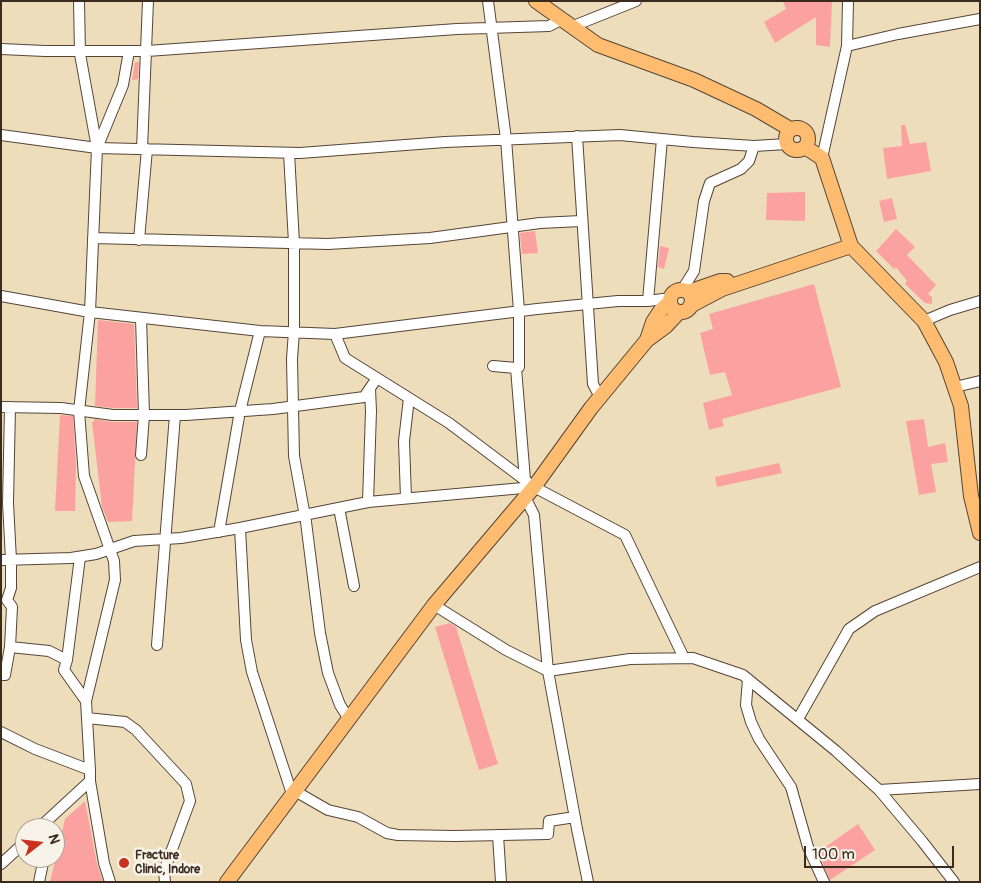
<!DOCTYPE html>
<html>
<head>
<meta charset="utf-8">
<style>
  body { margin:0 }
  #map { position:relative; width:981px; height:883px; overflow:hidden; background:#edb; font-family:Pangolin,sans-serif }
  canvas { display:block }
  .frame { position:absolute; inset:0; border:2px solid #3b2a1e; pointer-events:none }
  .north { position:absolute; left:15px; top:818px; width:50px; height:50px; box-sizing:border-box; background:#f7f3e8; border:1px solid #aca397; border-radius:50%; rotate:74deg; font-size:14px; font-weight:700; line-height:20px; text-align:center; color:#3b2a1e }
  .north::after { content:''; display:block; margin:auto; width:18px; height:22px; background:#c8321e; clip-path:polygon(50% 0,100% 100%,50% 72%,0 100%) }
  .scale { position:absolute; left:804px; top:846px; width:150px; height:22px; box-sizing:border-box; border:2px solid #3b2a1e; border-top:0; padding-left:6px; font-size:15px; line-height:18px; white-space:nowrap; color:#3b2a1e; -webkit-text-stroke:4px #f7f3e8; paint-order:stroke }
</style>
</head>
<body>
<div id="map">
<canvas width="981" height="883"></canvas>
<div class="frame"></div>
<div class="north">N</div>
<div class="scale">100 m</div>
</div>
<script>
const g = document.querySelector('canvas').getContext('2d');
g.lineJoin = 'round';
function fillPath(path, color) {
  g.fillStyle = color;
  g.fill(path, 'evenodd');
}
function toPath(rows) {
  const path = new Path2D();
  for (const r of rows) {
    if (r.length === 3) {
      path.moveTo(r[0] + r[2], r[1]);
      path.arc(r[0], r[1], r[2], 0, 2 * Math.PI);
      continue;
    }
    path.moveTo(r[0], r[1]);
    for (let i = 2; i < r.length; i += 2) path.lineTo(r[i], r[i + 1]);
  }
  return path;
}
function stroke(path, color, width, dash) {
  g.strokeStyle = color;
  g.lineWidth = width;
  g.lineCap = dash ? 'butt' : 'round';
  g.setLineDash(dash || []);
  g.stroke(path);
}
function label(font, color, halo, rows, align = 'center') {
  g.font = font + ' Pangolin,sans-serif';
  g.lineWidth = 5;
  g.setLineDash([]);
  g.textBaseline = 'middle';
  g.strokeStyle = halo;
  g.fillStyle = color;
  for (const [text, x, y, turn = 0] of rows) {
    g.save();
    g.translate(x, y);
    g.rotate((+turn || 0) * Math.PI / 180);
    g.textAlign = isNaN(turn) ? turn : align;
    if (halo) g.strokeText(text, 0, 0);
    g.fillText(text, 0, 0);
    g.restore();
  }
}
const building = toPath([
  [783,1,832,1,830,47,816,45,816,17,775,43,764,22,786,9],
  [135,62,139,62,138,79,132,80],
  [901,125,905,125,910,144,926,142,931,171,887,179,883,148,902,146],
  [805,192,805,221,766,220,767,193],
  [892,198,897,219,884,222,879,201],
  [896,229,915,247,907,255,936,285,928,294,932,297,932,304,925,303,905,284,907,281,896,267,894,269,876,251],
  [535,231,538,253,522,254,520,233],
  [660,246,669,248,664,269,658,267],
  [814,284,841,387,722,419,724,426,709,430,703,403,732,395,725,372,710,375,700,333,713,329,709,314],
  [98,320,134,324,137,408,113,408,95,406],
  [60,415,73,416,76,464,75,511,55,511],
  [94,419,113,422,137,422,132,521,108,522,102,507,92,422,94,422],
  [924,419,928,447,945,443,948,462,931,464,936,492,919,495,906,421],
  [779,463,782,473,717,487,715,477],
  [450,623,456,627,498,764,479,770,435,627],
  [85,801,97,864,103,882,50,882,65,819],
  [858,824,875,850,830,880,818,852]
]);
const minor = toPath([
  [79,1,80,54,97,148,123,85,129,51],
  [488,1,506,139,519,311,519,367],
  [571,27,636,1],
  [847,46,898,34,980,19],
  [1,49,45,51,147,51,457,29,549,26,561,20],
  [1,135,97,148,300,153,445,142,620,135,693,142,754,146,787,144],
  [577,136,593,384,600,397],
  [97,148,90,312,79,411,84,476,114,561,115,580,86,701,90,770,90,781,104,863,110,882],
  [142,149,148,1],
  [289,153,294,243,294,331,292,359,294,456,306,522,320,633,328,673,340,705,349,719],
  [822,158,847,46,848,1],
  [93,238,328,244,430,238,540,223,581,221],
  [139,240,147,149],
  [682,290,694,271,704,201,710,183,741,169,749,161,754,146],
  [1,296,90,312,260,331,335,334,345,358,449,423,534,487,625,535,684,658],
  [648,301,662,139],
  [924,321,950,310,980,301],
  [335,334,537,309,618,301,648,301,670,298],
  [493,366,516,368,525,480],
  [955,387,980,381],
  [1,407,61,408,113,415,186,415,273,409,364,397,377,378],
  [10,407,8,503,11,560,11,588,7,600,12,607,10,647],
  [141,455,144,415,141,318],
  [525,497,534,515,548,671,577,829,588,882],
  [406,498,404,441,409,398],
  [368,502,371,411,370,389],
  [339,508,354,586],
  [240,528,246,640,252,672,292,794],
  [219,532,240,411,260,331],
  [80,557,67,660,64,670,86,701],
  [1,560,71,558,96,554,134,541,181,538,240,528,368,502,534,487],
  [434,605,506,650,548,671,630,659,693,658,743,675,836,751,879,790,922,841,954,882],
  [157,645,175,415],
  [1,675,5,675,10,647,49,651,67,660],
  [748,679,746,705,751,722,759,739,791,787,808,847,824,882],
  [87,718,125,722,136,730,186,784,190,801,164,871,165,882],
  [798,719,849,629,875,611,980,567],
  [1,732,35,749,90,770],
  [879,790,980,784],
  [295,791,328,810,358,817,387,833,398,835,455,836,548,834,549,821,575,817],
  [39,828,90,781],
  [498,835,501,882],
  [1,864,25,842],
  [39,882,44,858]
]);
const major = toPath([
  [536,1,598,45,694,80,756,109,790,129],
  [797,139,11],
  [805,147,822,158,851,246,924,321,946,362,961,406,971,496,980,533],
  [681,301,11],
  [688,292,720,281,727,281],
  [690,306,722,289,851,246],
  [647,340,653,322,661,310,670,302],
  [227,882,434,605,534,487,591,408,647,340,666,326,679,312]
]);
const markers = [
  [124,863,6,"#c8321e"]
];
const poiNames = [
  ["Fracture",135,856],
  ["Clinic, Indore",135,870]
];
fillPath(building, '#fba2a0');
stroke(minor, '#564536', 12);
stroke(major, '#564536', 16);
stroke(minor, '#fff', 10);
stroke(major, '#febc70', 14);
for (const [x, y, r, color] of markers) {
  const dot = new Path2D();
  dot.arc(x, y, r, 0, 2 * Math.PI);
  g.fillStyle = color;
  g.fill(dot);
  stroke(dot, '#f7f3e8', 2);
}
label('bold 12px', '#3b2a1e', '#f7f3e8', poiNames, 'left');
</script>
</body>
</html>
